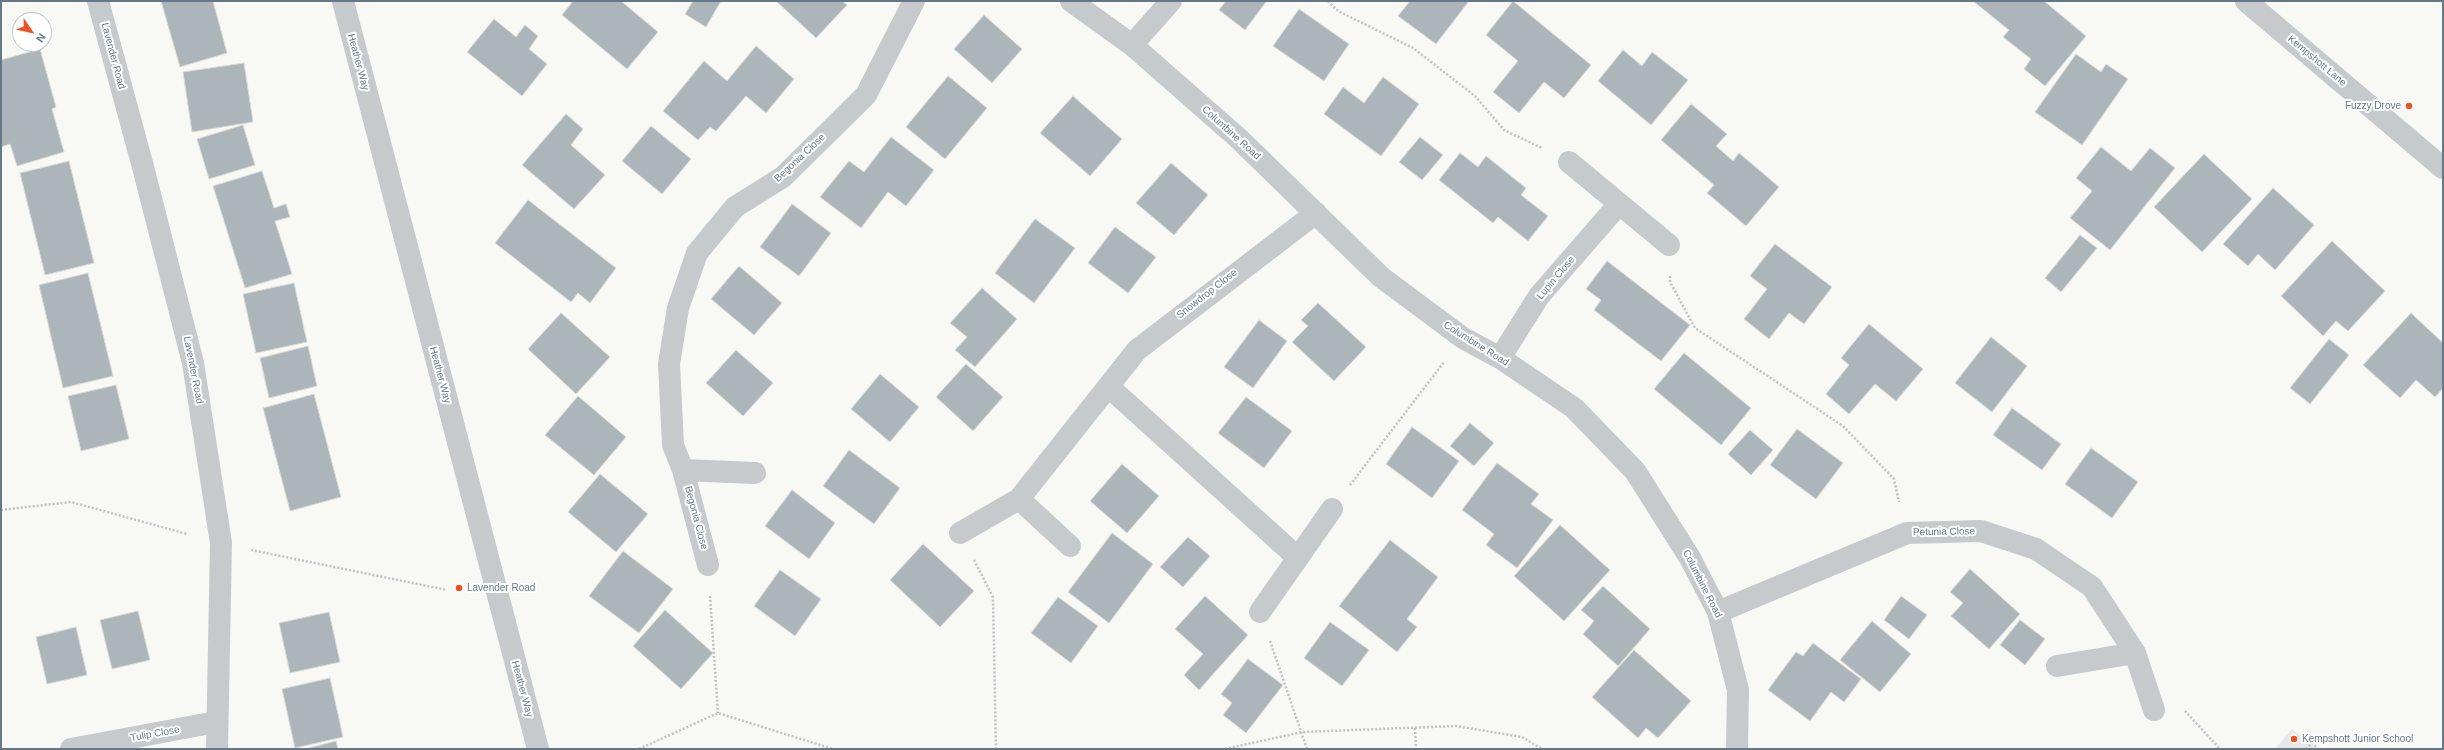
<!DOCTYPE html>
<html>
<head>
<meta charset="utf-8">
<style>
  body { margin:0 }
  #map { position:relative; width:2444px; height:750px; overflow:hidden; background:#f8f8f5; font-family:Helvetica,sans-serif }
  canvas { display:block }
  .frame { position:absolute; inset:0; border:2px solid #657888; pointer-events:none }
  .north { position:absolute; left:12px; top:12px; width:40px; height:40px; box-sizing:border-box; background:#fff; border:1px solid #c1c9cf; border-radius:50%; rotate:124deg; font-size:11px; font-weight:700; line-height:16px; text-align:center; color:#657888 }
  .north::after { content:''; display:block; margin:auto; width:14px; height:18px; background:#ed5220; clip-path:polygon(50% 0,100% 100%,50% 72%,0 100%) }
</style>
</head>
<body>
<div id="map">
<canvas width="2444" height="750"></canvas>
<div class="frame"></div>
<div class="north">N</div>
</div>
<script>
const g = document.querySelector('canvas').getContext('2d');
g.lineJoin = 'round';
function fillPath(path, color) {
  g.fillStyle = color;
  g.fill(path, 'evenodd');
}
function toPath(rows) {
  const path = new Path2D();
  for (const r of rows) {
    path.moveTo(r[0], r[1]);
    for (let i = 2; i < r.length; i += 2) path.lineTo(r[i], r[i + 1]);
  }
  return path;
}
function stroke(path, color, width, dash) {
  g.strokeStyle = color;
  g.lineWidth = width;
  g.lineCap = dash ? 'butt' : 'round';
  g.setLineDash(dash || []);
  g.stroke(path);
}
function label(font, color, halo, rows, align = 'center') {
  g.font = font + ' Helvetica,sans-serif';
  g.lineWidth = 4;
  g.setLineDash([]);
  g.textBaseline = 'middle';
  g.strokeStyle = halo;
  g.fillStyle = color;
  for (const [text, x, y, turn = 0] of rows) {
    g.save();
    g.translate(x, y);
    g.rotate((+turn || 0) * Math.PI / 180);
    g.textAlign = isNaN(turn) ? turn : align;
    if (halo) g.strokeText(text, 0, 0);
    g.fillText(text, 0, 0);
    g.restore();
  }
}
const built = toPath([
  [2292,729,2316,749,2275,749]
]);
const building = toPath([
  [161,1,213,1,227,53,180,67,161,1],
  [573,1,621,1,658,32,627,69,562,15,573,1],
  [693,1,721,1,706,27,685,14,693,1],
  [776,1,842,1,847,5,816,38,776,1],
  [1226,1,1264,1,1266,2,1245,30,1219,10,1226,1],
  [1410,1,1469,1,1436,44,1398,16,1410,1],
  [1513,1,1591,65,1564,98,1544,82,1519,113,1493,92,1518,61,1486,35,1513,1],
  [1973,1,2044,1,2086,36,2045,86,2024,69,2031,59,2003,37,2009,30,1973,1],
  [1299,9,1349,44,1324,81,1273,46,1299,9],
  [984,15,1022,49,992,83,954,49,984,15],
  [494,19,516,37,525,25,538,36,529,49,547,64,522,96,467,52,494,19],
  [756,46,794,79,766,113,746,96,716,131,710,127,698,140,663,111,704,61,727,81,756,46],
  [40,49,56,107,52,109,64,152,17,166,10,144,1,147,1,60,40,49],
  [1623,50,1642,66,1652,52,1688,80,1651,125,1598,81,1623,50],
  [2076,54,2101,72,2106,64,2128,79,2082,145,2035,112,2076,54],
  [244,63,253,122,192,132,183,72,244,63],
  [948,76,987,108,945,159,906,127,948,76],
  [1383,77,1419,104,1381,156,1324,114,1343,87,1364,103,1383,77],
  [1073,96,1122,139,1090,176,1040,133,1073,96],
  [1691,104,1727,134,1716,146,1733,161,1739,153,1779,187,1746,226,1707,193,1714,185,1661,140,1691,104],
  [566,114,583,129,571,145,605,175,574,209,522,165,566,114],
  [243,125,255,165,209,179,197,139,243,125],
  [651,126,691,159,662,194,622,161,651,126],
  [891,137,934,170,906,206,888,192,861,228,820,197,849,161,864,172,891,137],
  [1420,137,1443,155,1422,180,1399,162,1420,137],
  [2101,147,2131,171,2150,148,2175,168,2110,250,2070,218,2092,191,2076,178,2101,147],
  [1460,153,1478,167,1486,156,1526,188,1521,195,1548,216,1528,241,1498,217,1493,223,1439,180,1460,153],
  [2204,154,2252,199,2202,252,2154,207,2204,154],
  [69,161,94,263,45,275,20,173,69,161],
  [1171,163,1208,195,1174,235,1136,203,1171,163],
  [262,171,274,208,286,204,290,217,275,221,292,274,245,288,213,186,262,171],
  [2273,188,2314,225,2275,270,2258,254,2248,266,2223,244,2273,188],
  [528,200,616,268,590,303,578,293,571,302,495,243,528,200],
  [792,204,831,233,799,276,760,247,792,204],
  [1035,219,1075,248,1034,303,995,273,1035,219],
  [1115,227,1156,257,1128,293,1088,263,1115,227],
  [2080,235,2097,248,2061,292,2045,278,2080,235],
  [2332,241,2385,291,2348,331,2336,321,2323,336,2281,296,2332,241],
  [1775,244,1832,287,1804,324,1789,313,1769,339,1744,319,1767,289,1750,276,1775,244],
  [1607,261,1690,325,1661,361,1594,310,1601,300,1586,289,1607,261],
  [739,266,782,303,754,335,711,299,739,266],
  [88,273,113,376,63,388,39,285,88,273],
  [294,283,307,342,256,353,243,294,294,283],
  [982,288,1017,319,975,367,955,350,967,337,950,323,982,288],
  [1318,303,1366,347,1334,381,1292,342,1308,326,1301,320,1318,303],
  [561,313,610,357,576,394,528,349,561,313],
  [2411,313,2443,343,2443,388,2435,397,2416,380,2400,398,2363,365,2411,313],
  [1259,320,1287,341,1253,388,1224,367,1259,320],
  [1869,324,1923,369,1896,401,1875,384,1849,414,1826,394,1849,365,1841,358,1869,324],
  [1991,337,2027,366,1992,412,1955,383,1991,337],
  [2329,339,2349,355,2310,404,2290,388,2329,339],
  [308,346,317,386,269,398,260,358,308,346],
  [736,350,773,383,743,416,706,383,736,350],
  [1684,353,1751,408,1721,445,1654,389,1684,353],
  [966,364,1003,397,973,431,936,397,966,364],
  [880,374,919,407,890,442,851,409,880,374],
  [116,385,129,439,81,451,68,396,116,385],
  [314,394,341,497,290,511,263,408,314,394],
  [578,396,626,437,594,475,545,435,578,396],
  [1246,397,1292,431,1264,468,1218,433,1246,397],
  [2012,408,2061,444,2042,470,1993,435,2012,408],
  [1470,423,1494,443,1474,466,1450,446,1470,423],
  [1412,427,1459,461,1432,498,1386,464,1412,427],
  [1797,429,1843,463,1816,499,1770,465,1797,429],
  [1750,430,1773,450,1751,475,1728,454,1750,430],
  [2091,448,2138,482,2112,518,2065,484,2091,448],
  [849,450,900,488,874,524,823,486,849,450],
  [1497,463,1539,494,1531,504,1553,520,1517,568,1486,545,1494,534,1462,510,1497,463],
  [1122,464,1159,496,1127,533,1090,501,1122,464],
  [600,474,648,514,616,552,568,512,600,474],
  [792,490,835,523,809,559,765,526,792,490],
  [1560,525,1610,570,1564,621,1514,576,1560,525],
  [1112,533,1153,564,1109,623,1068,592,1112,533],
  [1188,537,1210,556,1183,587,1160,567,1188,537],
  [1390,540,1438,577,1407,619,1417,627,1397,652,1339,606,1390,540],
  [923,544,974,591,940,627,890,580,923,544],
  [623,551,673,589,639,633,589,596,623,551],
  [1970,569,2020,614,1989,649,1951,616,1963,603,1950,592,1970,569],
  [780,570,821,599,795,636,754,606,780,570],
  [1603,586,1650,629,1618,666,1583,634,1594,621,1581,610,1603,586],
  [1205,596,1248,635,1199,690,1184,675,1203,654,1175,629,1205,596],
  [1901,596,1927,615,1909,639,1884,620,1901,596],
  [1058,597,1098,626,1071,663,1031,633,1058,597],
  [665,610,713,653,681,689,633,646,665,610],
  [138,611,150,660,112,669,100,620,138,611],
  [329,612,340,662,290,673,279,623,329,612],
  [2020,620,2045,639,2025,665,2000,645,2020,620],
  [1872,621,1911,654,1880,692,1840,660,1872,621],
  [1330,622,1369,650,1342,686,1304,658,1330,622],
  [76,627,87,675,47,684,36,637,76,627],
  [1813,643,1861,679,1844,702,1831,692,1810,721,1768,690,1796,652,1803,656,1813,643],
  [1634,650,1691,701,1658,738,1646,728,1638,738,1592,697,1634,650],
  [1248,659,1283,685,1246,733,1223,715,1232,703,1221,694,1248,659],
  [330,678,343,737,295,748,282,689,330,678],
  [336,741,338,749,305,749,336,741]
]);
const path = toPath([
  [1328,1,1338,11,1413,48,1475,96,1504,130,1542,148],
  [1670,276,1670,282,1695,328,1843,426,1894,479,1899,502],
  [1350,485,1444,362],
  [1,510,71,502,187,534],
  [251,550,447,590],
  [974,560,993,597,996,749],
  [710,596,718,713],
  [1270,641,1307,749],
  [2185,711,2220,749],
  [1415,728,1416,749],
  [639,749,718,713,833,749],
  [1225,749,1302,732,1456,726,1522,737,1542,749],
  [2306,749,2312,743,2318,749]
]);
const minor = toPath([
  [98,1,143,167,193,363,221,543,217,749],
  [1071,1,1132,45,1237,137,1381,277,1463,338,1500,358,1574,408,1635,471,1690,558,1718,612,1738,690,1737,749],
  [1132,45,1171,1],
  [1569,162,1669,245],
  [1500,358,1539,296,1619,204],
  [1109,387,1297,557],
  [683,470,755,473],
  [1019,499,1070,546],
  [960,533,1019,499,1137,350,1316,213],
  [708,565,683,470,673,445,669,364,678,308,697,253,735,207,783,177,866,95,914,1],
  [1260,612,1332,509],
  [1718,612,1907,533,1981,531,2036,549,2092,587,2135,653,2154,710],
  [2057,666,2135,653],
  [71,749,216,722]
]);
const tertiary = toPath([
  [343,1,538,749],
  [2246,1,2443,168]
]);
const markers = [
  [2409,106,4,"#ed5220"],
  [459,588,4,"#ed5220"],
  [2294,739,4,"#ed5220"]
];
const streetNames = [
  ["Lavender Road",113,56,75],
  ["Kempshott Lane",2317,61,40],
  ["Heather Way",358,62,75],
  ["Columbine Road",1231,133,42],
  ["Begonia Close",800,158,-43],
  ["Lupin Close",1556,278,-50],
  ["Snowdrop Close",1207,294,-38],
  ["Columbine Road",1476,344,32],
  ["Lavender Road",193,370,79],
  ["Heather Way",440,375,75],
  ["Begonia Close",696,518,75],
  ["Petunia Close",1944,532,-1],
  ["Columbine Road",1702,584,63],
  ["Heather Way",522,689,75],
  ["Tulip Close",155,734,-10]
];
const poiNames = [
  ["Fuzzy Drove",2401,106,"right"],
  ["Lavender Road",467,588],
  ["Kempshott Junior School",2302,739]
];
fillPath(built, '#e6e7e6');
fillPath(building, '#acb5ba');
stroke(building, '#dadad7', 1);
stroke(path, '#bfc2c4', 2.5, [2, 2]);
stroke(minor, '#c6cacd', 22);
stroke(tertiary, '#c6cacd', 22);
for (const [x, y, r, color] of markers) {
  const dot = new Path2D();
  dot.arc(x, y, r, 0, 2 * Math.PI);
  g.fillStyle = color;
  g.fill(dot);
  stroke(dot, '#fff', 1.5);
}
label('10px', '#657888', '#fff', streetNames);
label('10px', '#657888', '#fff', poiNames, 'left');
</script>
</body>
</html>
